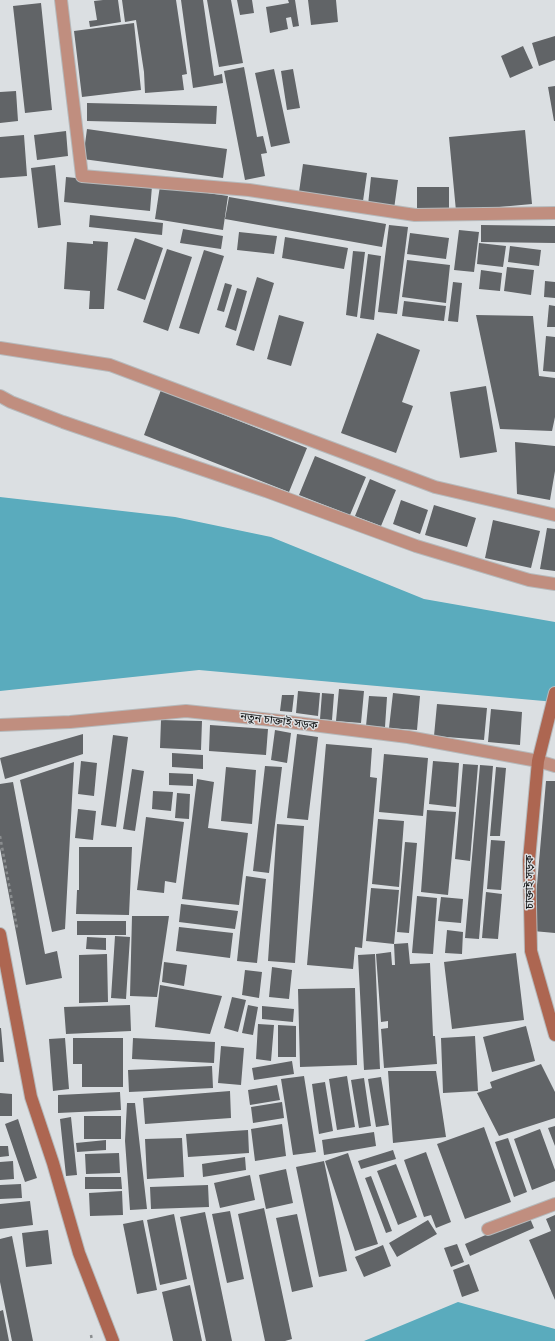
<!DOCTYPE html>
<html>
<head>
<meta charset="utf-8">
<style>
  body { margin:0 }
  canvas { display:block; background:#dbdfe2 }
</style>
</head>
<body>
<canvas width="555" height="1341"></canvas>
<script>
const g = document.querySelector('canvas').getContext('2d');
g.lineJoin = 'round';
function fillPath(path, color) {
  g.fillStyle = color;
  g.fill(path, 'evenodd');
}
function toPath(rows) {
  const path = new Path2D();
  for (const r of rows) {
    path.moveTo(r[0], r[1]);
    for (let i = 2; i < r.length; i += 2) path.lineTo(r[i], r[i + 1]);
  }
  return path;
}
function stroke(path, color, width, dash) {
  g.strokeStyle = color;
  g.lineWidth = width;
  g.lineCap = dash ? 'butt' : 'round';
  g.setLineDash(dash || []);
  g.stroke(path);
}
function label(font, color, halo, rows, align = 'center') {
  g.font = font + ' "Golos Text","Noto Sans Bengali",sans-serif';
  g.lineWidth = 3;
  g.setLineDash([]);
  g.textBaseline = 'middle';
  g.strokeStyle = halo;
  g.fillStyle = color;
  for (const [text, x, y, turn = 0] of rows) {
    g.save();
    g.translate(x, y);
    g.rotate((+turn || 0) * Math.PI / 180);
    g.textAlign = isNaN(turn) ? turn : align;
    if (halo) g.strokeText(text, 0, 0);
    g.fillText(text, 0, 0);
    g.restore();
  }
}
const water = toPath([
  [0,497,175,517,271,537,424,599,555,622,555,702,199,670,0,691],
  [458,1302,555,1329,555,1341,364,1341]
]);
const building = toPath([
  [103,0,118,0,121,22,90,27,89,21,97,20,94,1],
  [122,0,176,0,187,74,182,75,184,90,145,93,144,72,136,20,125,22],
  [181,0,203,0,214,76,222,74,223,83,193,88],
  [207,0,231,0,243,63,219,67],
  [237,0,252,0,254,13,240,15],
  [288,0,295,0,299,26,293,27,291,17,286,18,288,29,270,33,266,7,289,3],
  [308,0,336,0,338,22,311,25],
  [41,3,52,110,25,113,13,6],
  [134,23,141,90,82,97,74,31],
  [555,36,555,60,539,66,532,43],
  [523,46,533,68,510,78,501,56],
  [244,67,257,137,263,136,267,153,261,154,265,176,245,180,224,71],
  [274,69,290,143,271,147,255,73],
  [293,69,300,108,287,110,281,71],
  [555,86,555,121,554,121,548,87],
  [16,91,18,121,0,123,0,92],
  [87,103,217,106,216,124,87,121],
  [87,129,227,149,223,178,83,159],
  [525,130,532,204,456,211,449,137],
  [66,131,68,156,37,160,34,135],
  [24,135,27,176,0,178,0,137],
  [303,164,367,173,363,201,299,192],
  [55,165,61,225,38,228,31,168],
  [66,177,152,186,150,211,64,202],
  [371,177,398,180,394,209,368,205],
  [160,186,228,196,223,230,155,219],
  [417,187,449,187,449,208,417,208],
  [229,197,386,224,382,247,225,219],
  [90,215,163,223,162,235,89,227],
  [389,225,408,227,397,314,378,312],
  [481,225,555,226,555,243,481,242],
  [183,229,223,236,221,249,180,243],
  [459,230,479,232,474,272,454,270],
  [239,232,277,236,274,254,237,250],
  [410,233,449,238,446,259,407,254],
  [285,237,348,248,344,269,282,258],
  [135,238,163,248,145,300,117,290],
  [93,241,108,242,104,309,89,309,90,291,64,289,67,242,93,244],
  [479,243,506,246,503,267,477,264],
  [510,246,541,250,539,266,508,262],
  [167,249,192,257,168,331,143,322],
  [204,250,224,256,199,334,179,328],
  [353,251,365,252,357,317,346,315],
  [368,254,381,256,374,320,360,318],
  [407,260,450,265,446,303,402,297],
  [507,267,534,270,531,295,504,291],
  [481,270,502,273,500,291,479,289],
  [257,277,274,283,254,351,236,345],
  [545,281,555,282,555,298,544,297],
  [453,282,462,283,458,322,448,321],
  [225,283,232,285,224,312,217,310],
  [237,288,247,291,236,331,225,327],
  [404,301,446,306,444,321,402,316],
  [549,305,555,306,555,327,547,327],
  [279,315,304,322,291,366,267,359],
  [476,315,533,316,539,376,555,378,555,417,552,431,500,429],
  [377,333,420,350,402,402,413,406,396,453,341,433],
  [546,336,555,337,555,372,543,371],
  [486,386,497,452,460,458,450,392],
  [161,390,307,448,289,492,144,435],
  [515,442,555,446,555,471,550,500,517,494],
  [315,456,366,477,350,515,299,495],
  [370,479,396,490,381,526,355,516],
  [401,500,428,510,420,534,393,524],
  [434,505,476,518,467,547,425,535],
  [493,520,540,531,531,568,485,558],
  [547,528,555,529,555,571,540,569],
  [339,689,364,691,361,723,336,721],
  [298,691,320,693,318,716,296,713],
  [322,693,334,694,332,720,320,719],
  [393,693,420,696,417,730,389,728],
  [282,695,294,695,292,712,280,711],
  [369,696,387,697,385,727,366,726],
  [437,704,487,708,484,740,434,736],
  [491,709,522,712,520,745,488,742],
  [161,720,202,721,201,750,160,748],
  [210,725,268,729,266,755,209,751],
  [275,730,291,733,287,763,271,760],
  [83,734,83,754,5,779,0,758],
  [297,734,318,737,308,820,287,818],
  [113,735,128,737,116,827,101,825],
  [326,744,372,748,370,777,377,778,362,948,355,947,353,969,307,965],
  [172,753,203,755,203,769,172,767],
  [384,754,428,758,423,816,379,812],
  [81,761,97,763,94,796,78,794],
  [433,761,459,763,456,807,429,804],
  [74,762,65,929,52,932,20,780],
  [463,764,478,765,470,861,455,859],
  [480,765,493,766,479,939,465,938],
  [265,766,282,767,269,873,253,871],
  [226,767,256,770,252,824,221,821],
  [496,767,506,768,500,836,490,836],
  [132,769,144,771,135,831,123,829],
  [169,773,193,774,193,786,169,785],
  [197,779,214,782,208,828,248,833,239,905,182,899],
  [546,781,555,781,555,933,533,931],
  [13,782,45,954,57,951,62,978,26,985,0,848,0,784],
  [153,791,173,792,171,811,152,809],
  [177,793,190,794,189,819,175,818],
  [78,809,96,811,93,840,75,838],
  [427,810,456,812,448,895,421,892],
  [146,817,184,822,176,883,165,881,164,893,137,890],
  [378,819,404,821,399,887,372,884],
  [277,824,304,826,295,963,268,961],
  [491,840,505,841,501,890,487,889],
  [405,842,417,843,409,933,397,932],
  [79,847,132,847,129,915,76,914,77,890,79,890],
  [246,876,266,879,257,963,237,961],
  [371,888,399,890,394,944,366,941],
  [486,892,502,894,498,939,482,938],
  [417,896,437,898,433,954,412,953],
  [441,897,463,899,461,923,438,921],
  [181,904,238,911,235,929,179,922],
  [132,916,169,916,157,997,130,996],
  [77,921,126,921,126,935,77,935],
  [179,927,233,933,230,958,176,951],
  [447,930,463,932,462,954,445,953],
  [115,936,130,937,126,999,111,998],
  [87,937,106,938,106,950,86,949],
  [408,943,410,964,430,963,433,1036,435,1036,437,1064,384,1068,381,1029,388,1028,388,1021,381,1022,376,954,391,952,392,965,395,965,394,944],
  [516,953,524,1020,452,1029,444,962],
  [107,954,108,1002,79,1003,79,955],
  [375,954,380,1069,364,1070,358,955],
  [164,962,187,965,184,986,162,982],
  [272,967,292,970,289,999,269,997],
  [245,970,262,972,259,998,242,995],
  [160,985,222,996,210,1034,155,1027],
  [355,988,357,1065,300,1067,298,989],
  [232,997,246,1000,238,1032,224,1028],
  [130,1005,131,1031,66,1034,64,1007],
  [248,1005,258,1007,253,1035,242,1033],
  [262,1006,294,1009,293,1022,262,1019],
  [258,1024,274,1025,271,1061,256,1059],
  [278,1025,296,1026,296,1057,278,1057],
  [526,1026,535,1061,492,1072,483,1037],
  [0,1028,1,1028,4,1062,0,1062],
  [475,1036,478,1091,443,1093,441,1038],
  [65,1038,69,1089,53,1091,49,1039],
  [73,1038,123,1038,123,1087,82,1087,82,1064,73,1064],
  [133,1038,215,1042,214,1063,132,1059],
  [221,1046,244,1048,241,1085,218,1083],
  [292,1061,294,1074,254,1080,252,1068],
  [541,1064,555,1092,555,1118,499,1136,477,1093,492,1088,490,1082],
  [212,1066,213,1088,129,1092,128,1070],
  [388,1071,436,1071,446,1137,393,1143],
  [304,1076,316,1152,293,1155,281,1079],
  [347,1076,355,1127,337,1130,329,1079],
  [381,1077,389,1125,376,1127,368,1079],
  [364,1078,371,1126,359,1128,351,1080],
  [325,1082,333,1131,319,1134,312,1084],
  [277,1085,280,1100,250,1105,248,1090],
  [230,1091,231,1118,145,1124,143,1098],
  [120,1092,121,1110,58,1113,58,1095],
  [0,1093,12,1094,12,1116,0,1116],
  [282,1102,284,1118,253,1123,251,1107],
  [127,1103,135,1103,147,1209,130,1210,125,1141],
  [84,1116,121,1116,121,1139,84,1139],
  [71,1117,77,1175,66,1176,60,1119],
  [18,1119,37,1178,25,1182,5,1124],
  [282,1124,286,1156,255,1161,251,1129],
  [555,1126,555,1146,548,1128],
  [484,1127,511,1202,465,1219,437,1144],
  [540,1129,555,1170,555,1181,532,1190,514,1139],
  [248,1130,249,1153,188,1157,186,1134],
  [374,1132,376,1146,324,1155,322,1140],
  [182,1138,184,1177,147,1179,145,1139],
  [508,1138,527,1192,514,1197,495,1142],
  [106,1140,106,1150,77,1152,76,1143],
  [0,1146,8,1146,9,1156,0,1157],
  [393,1150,396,1159,361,1169,358,1161],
  [426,1152,451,1222,436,1228,431,1215,424,1217,404,1160],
  [119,1153,120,1173,86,1174,85,1154],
  [348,1153,378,1244,355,1251,325,1161],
  [245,1157,246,1170,203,1177,202,1164],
  [13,1161,14,1179,0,1180,0,1162],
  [324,1161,347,1271,319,1277,296,1167],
  [396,1164,417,1217,398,1225,377,1171],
  [286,1169,293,1203,266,1209,259,1175],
  [250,1175,255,1200,220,1208,214,1183],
  [371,1176,392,1231,386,1233,365,1178],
  [85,1177,121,1177,122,1189,85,1189],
  [21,1184,22,1198,0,1199,0,1185],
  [208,1185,209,1207,151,1209,150,1187],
  [122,1191,123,1215,90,1216,89,1193],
  [30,1201,33,1225,0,1229,0,1204],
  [264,1208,292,1339,285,1341,265,1341,238,1214],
  [230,1211,244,1279,227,1283,212,1214],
  [205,1212,232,1341,206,1341,180,1217],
  [174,1214,187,1279,160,1285,147,1220],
  [297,1214,313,1287,292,1292,276,1218],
  [555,1215,555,1300,529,1240,551,1231,546,1219],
  [529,1216,534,1228,470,1256,465,1244],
  [143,1220,157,1290,137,1294,123,1224],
  [428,1220,437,1234,397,1257,389,1243],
  [48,1230,52,1264,26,1267,22,1233],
  [12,1236,33,1341,12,1341,0,1282,0,1239],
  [457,1244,464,1262,451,1267,444,1248],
  [383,1245,391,1266,364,1277,355,1257],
  [469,1264,479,1291,462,1297,453,1270],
  [190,1285,202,1341,173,1341,162,1292],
  [3,1310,9,1341,0,1341,0,1311]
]);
const path = toPath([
  [0,836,17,928],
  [91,1335,92,1341]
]);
const minor = toPath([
  [61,0,82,176,249,190,415,215,555,213],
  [0,725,70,722,186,711,281,721,408,737,538,761,555,766],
  [488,1229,555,1204]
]);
const tertiary = toPath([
  [0,348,110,365,435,487,555,515],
  [0,396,11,402,63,422,266,491,416,546,529,580,555,584]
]);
const secondary = toPath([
  [555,693,538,761,529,860,531,951,555,1035],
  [0,934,31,1097,53,1163,79,1253,113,1341]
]);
const streetNames = [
  ["নতুন চাক্তাই সড়ক",279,721,7],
  ["চাক্তাই সড়ক",530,882,-90]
];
fillPath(water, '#5aabbd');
fillPath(building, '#616467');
stroke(minor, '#b6babc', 14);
stroke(tertiary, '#b6babc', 14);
stroke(secondary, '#b6babc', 14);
stroke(path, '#8a8d8f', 2.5, [3, 3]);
stroke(minor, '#c08e7f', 12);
stroke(tertiary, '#c08e7f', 12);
stroke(secondary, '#ad6651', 12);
label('11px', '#0f1011', '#dbdfe2', streetNames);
</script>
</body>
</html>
